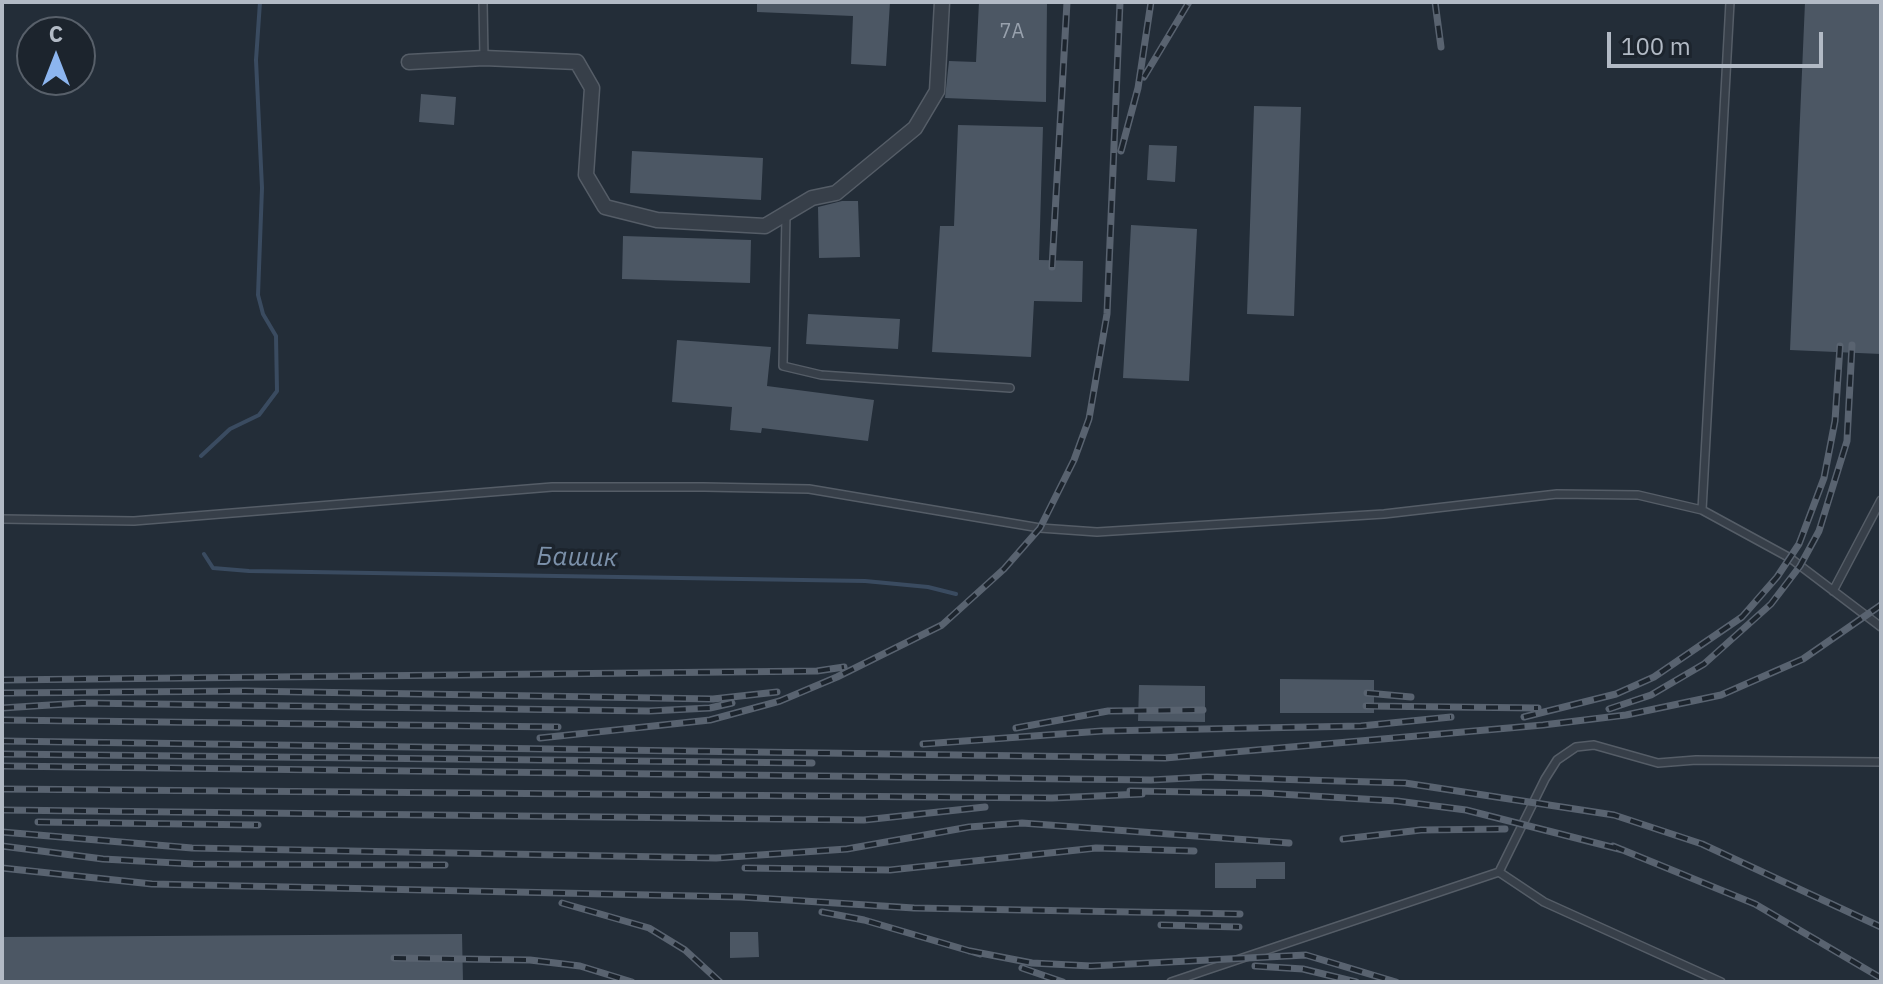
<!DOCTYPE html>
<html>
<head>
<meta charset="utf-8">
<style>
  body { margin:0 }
  #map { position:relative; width:1883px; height:984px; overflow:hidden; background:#232d38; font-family:"IBM Plex Sans",sans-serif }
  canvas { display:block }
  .frame { position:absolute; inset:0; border:4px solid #b2bac5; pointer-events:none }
  .north { position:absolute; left:16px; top:16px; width:80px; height:80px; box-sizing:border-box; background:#1c242d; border:2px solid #58606a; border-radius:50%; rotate:0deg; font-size:22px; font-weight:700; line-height:32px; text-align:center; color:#b2bac5 }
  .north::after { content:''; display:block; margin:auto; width:28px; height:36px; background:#8cb5ef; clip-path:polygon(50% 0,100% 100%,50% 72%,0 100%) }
  .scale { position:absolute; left:1607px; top:32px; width:216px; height:36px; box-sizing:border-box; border:4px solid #b2bac5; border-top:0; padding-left:10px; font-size:24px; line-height:28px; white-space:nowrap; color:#b2bac5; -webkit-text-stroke:6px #1c242d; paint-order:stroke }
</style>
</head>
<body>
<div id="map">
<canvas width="1883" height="984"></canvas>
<div class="frame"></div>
<div class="north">С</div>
<div class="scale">100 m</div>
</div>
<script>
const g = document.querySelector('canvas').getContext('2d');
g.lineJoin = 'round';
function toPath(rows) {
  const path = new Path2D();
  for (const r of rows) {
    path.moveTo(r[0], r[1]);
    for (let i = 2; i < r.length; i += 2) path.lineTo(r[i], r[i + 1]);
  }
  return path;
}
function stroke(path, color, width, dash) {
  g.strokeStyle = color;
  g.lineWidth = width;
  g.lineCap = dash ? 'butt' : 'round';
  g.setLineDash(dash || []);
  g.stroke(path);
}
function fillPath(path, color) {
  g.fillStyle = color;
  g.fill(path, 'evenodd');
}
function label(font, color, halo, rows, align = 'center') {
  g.font = font + ' "IBM Plex Sans",sans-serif';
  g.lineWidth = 7;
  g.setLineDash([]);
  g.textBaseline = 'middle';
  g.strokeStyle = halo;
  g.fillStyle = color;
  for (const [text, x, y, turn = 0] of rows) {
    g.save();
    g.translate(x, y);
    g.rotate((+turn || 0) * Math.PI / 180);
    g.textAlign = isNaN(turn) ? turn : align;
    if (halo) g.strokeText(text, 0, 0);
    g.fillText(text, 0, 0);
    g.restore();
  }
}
const stream = toPath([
  [201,456,230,429,259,415,277,391,276,336,263,314,258,295,262,188,256,60,260,2],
  [204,554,213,568,249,571,865,581,928,587,956,594]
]);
const building = toPath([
  [757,2,890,2,886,66,851,64,853,16,757,12],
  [979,2,1047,2,1046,102,945,98,949,61,976,62],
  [1805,2,1881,2,1881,354,1790,350],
  [421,94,456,97,454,125,419,122],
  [1254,106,1301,107,1294,316,1247,314],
  [958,125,1043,127,1039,260,1083,261,1082,302,1034,301,1031,357,932,352,940,226,954,226],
  [1149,145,1177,146,1175,182,1147,180],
  [632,151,763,158,761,200,630,193],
  [842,201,858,201,860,257,819,258,818,207],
  [1131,225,1197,229,1189,381,1123,378],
  [623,236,751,240,750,283,622,279],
  [808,314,900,319,898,349,806,344],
  [677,340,771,347,767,386,874,400,868,441,762,428,761,433,730,430,732,407,672,402],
  [1280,679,1374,680,1374,713,1280,713],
  [1139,685,1205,686,1205,722,1138,721],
  [1285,862,1285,879,1256,879,1256,888,1215,888,1215,863],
  [730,932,758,932,759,957,730,958],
  [462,934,463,982,2,982,2,937]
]);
const lane = toPath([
  [483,2,484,58],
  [786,215,783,366,821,375,1010,388],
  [1702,510,1730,2],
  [2,519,134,521,552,487,704,487,809,489,1040,528,1097,532,1384,514,1557,494,1638,495,1702,510,1790,558,1881,627],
  [1833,591,1881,500],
  [1499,872,1544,902,1721,982],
  [1171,982,1499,872,1545,779,1557,760,1576,747,1594,745,1658,763,1696,760,1881,762]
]);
const street = toPath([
  [409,62,484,58,577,62,592,88,586,175,605,207,657,220,765,226,812,198,836,193,915,128,937,91,942,2]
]);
const rail = toPath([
  [1435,2,1441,47],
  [1144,77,1189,2],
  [1121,151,1138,88,1151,2],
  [1052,267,1067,2],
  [2,680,817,671,844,667],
  [2,693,245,691,713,699,777,692],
  [1367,693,1411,697],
  [1366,706,1538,708],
  [2,708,82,703,649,711,710,708,732,703],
  [1609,709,1651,695,1704,664,1771,604,1800,566,1819,531,1847,441,1852,345],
  [1524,717,1616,694,1654,677,1742,617,1777,577,1799,544,1824,478,1835,421,1840,346],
  [2,720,558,727],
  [1016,728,1108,711,1203,710],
  [540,738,710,720,780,701,837,677,942,625,1004,569,1040,528,1074,460,1089,419,1107,314,1120,2],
  [2,741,1165,758,1543,725,1626,715,1721,695,1803,659,1881,605],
  [923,744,1102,731,1361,726,1451,717],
  [2,754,812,763],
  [2,766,1151,780,1207,777,1405,783,1614,815,1702,844,1881,927],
  [2,789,1052,798,1142,794],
  [1130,791,1262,793,1397,801,1466,810,1623,850],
  [2,810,864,820,985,807],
  [38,822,258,825],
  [2,832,192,848,716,858,847,849,969,827,1022,823,1289,843],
  [1343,839,1421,830,1505,829],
  [2,846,103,859,194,864,445,865],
  [1613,846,1755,904,1881,978],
  [2,868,152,884,741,897,914,908,1240,914],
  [745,868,890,870,1096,848,1194,851],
  [562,903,649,928,685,950,720,982],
  [822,912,864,920,980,954],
  [1161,925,1239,927],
  [970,951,1032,963,1091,966,1306,955,1396,982],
  [394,958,530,960,580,966,632,982],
  [1255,966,1303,969,1356,982],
  [1022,968,1063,982]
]);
const numberNames = [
  ["7А",1012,32]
];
const waterNames = [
  ["Башик",577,558,1]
];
stroke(stream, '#3a4b60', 4);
fillPath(building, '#4c5764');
stroke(lane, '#555d67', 10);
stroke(street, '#555d67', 17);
stroke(lane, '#373f49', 7);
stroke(street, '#373f49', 14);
stroke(rail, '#596370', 7);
stroke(rail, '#1c242d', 4, [12]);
label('20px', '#98a1ad', null, numberNames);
label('italic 26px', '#7c91aa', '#1c242d', waterNames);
</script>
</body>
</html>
